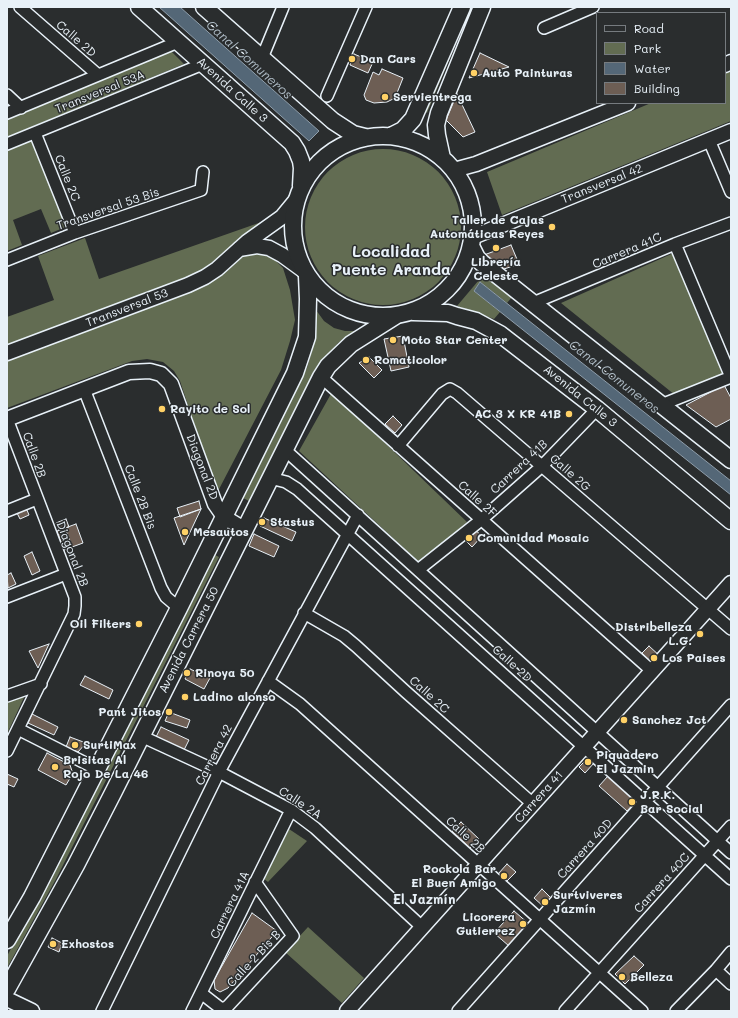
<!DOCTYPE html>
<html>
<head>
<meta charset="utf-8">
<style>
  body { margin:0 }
  #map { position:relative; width:738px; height:1018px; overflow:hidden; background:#2a2d2e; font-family:Mali,sans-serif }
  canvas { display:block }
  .frame { position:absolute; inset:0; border:8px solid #e8f1f8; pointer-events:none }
  .legend { position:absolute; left:596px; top:12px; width:130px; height:92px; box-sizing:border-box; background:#2a2d2e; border:1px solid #767b7f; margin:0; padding:5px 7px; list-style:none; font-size:12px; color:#e8f1f8 }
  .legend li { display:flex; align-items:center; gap:8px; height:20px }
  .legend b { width:20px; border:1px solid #767b7f }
</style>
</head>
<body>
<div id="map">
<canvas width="738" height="1018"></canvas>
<div class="frame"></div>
<ul class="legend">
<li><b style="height:5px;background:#2a2d2e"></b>Road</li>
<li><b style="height:11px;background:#626c52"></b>Park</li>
<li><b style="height:11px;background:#546777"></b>Water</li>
<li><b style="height:11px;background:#6d5e54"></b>Building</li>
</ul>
</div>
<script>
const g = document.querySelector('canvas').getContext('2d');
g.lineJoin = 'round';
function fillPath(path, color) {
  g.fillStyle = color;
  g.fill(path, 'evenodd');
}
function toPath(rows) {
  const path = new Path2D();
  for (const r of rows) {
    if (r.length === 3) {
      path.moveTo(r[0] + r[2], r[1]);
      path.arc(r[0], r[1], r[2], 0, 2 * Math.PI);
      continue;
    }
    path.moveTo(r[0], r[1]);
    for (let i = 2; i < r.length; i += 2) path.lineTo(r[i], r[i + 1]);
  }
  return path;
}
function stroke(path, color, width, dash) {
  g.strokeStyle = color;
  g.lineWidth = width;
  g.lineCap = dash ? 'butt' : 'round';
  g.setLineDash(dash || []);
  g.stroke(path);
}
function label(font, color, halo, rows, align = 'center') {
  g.font = font + ' Mali,sans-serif';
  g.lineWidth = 3;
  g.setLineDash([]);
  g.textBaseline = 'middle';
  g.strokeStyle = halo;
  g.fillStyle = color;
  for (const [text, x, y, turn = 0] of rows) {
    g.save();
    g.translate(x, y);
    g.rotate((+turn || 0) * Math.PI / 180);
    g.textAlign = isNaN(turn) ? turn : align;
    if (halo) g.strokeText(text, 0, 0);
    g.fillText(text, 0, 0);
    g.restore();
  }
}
const green = toPath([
  [467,7,471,7,427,113,424,111],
  [171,51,184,64,7,137,7,119],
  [731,70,731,121,502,215,487,172,651,103,725,103,725,72],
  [33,140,68,226,51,233,41,209,13,220,22,245,7,251,7,151],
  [383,227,78],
  [270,219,204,271,180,282,7,347,7,317,54,300,38,256,85,238,99,279],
  [267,252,283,268,290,290,295,320,290,341,281,370,217,493,180,381,174,371,163,362,147,359,132,361,7,408,7,358,219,276,244,254],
  [676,252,725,374,675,395,561,303],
  [484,274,512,297,507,303,480,282,474,291,500,312,494,319,457,306],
  [316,310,324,321,334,328,345,331,355,331,338,343,315,372,249,501,241,497,307,368,312,351],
  [332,392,467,522,420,563,299,451],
  [213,554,219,557,56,879,7,968,7,956,51,876],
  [26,693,7,734,7,700],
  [289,829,307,841,268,882,263,878],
  [308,927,364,978,342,1003,285,952]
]);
const water = toPath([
  [159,7,180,7,319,131,309,141,159,7],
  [480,282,731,481,731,495,474,291,480,282]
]);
const building = toPath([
  [480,53,509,67,469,78,480,53],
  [354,54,373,62,368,73,350,65,354,54],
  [382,69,403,78,395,98,387,102,374,103,366,100,364,95,373,72,379,75,382,69],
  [457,94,475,132,463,137,446,120,457,94],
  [511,245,519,264,504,269,484,255,511,245],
  [403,336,409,367,391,371,384,339,403,336],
  [369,357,382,370,374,378,359,363,369,357],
  [724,385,731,398,731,419,716,427,686,405,724,385],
  [393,416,402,425,395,433,385,424,393,416],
  [199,501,201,509,180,517,177,508,199,501],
  [22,509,27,510,29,515,20,519,16,511,22,509],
  [201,509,184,545,174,518,201,509],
  [264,518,296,532,292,541,260,526,264,518],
  [66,519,69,527,59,530,56,523,66,519],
  [76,524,83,543,72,547,65,528,76,524],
  [65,528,72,547,64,550,57,531,65,528],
  [474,529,482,536,472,547,464,539,474,529],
  [254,534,279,546,274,557,249,546,254,534],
  [32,552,40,571,32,575,24,556,32,552],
  [11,573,16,584,8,588,7,575,11,573],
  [49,644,38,668,29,651,49,644],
  [649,646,661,657,653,664,642,653,649,646],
  [190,669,210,678,204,689,185,679,190,669],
  [85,676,113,690,109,699,80,685,85,676],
  [169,712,190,720,187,728,165,721,169,712],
  [32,714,58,727,54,735,28,723,32,714],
  [161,727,189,740,183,752,155,739,161,727],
  [70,737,86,743,78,752,66,747,70,737],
  [47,753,70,765,72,771,72,775,66,785,38,770,47,753],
  [588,758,594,763,585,773,579,767,588,758],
  [7,774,18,779,14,787,7,784,7,774],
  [608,776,636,801,627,811,599,786,608,776],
  [461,822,479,839,470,848,452,831,461,822],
  [507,864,516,872,506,882,498,874,507,864],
  [542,889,552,899,544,907,534,898,542,889],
  [514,911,529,924,509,946,494,933,514,911],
  [252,913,277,931,228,988,220,992,215,989,214,980,252,913],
  [52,938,62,943,59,952,48,947,52,938],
  [634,956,644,965,625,984,615,974,634,956]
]);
const minor = toPath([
  [20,7,98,75],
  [544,28,593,7],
  [262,58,283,7],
  [7,95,21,108],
  [327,96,366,7],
  [7,113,178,42],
  [35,133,75,233],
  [709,140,731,192],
  [7,144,203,64],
  [675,244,731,377],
  [7,260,75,233,201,190,203,172],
  [533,303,675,244,731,223],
  [321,377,652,671],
  [84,389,161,588,166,597,179,608],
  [661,405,731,377],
  [398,446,442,394,450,389,457,393,731,629],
  [284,449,731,853],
  [270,478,286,482,297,489,731,879],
  [7,511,37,499],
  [418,570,481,520,542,466,597,409],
  [7,597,66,574],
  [304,613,344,636,356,646,406,692,533,804],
  [268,681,300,704,642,1011],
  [7,696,41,684],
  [18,729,97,769],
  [141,736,219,772,291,810,315,828,422,927],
  [7,751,74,614,75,606,75,597,7,419],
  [716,970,731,984],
  [201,993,219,1007,224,1009,228,1006,293,936,255,882],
  [102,1011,219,772,358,515],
  [192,1011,291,810],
  [458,1011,731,705],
  [565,1011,731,826],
  [676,1011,716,970,731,952]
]);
const tertiary = toPath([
  [725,65,731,62],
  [454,170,476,164,628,103],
  [473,237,731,131],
  [239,249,257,246,269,248,282,255,304,271],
  [7,353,188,285,205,277,217,269,247,242,282,217,296,200],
  [7,419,129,372,150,371,161,374,171,384,215,504,224,517,244,529],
  [7,999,32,1011],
  [347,1011,731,583]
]);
const secondary = toPath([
  [139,7,292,143,297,151,301,161,302,168,301,186],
  [204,7,333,121,353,134,365,137],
  [383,226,90],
  [391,136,403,130,413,119,462,7],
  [442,158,437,135,436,125,439,113,482,7],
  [471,246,477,258,482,263,731,460],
  [413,312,448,313,457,316,476,321,500,334,597,409,731,521],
  [7,940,32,897,179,608,295,373,307,337,308,299,307,276],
  [7,989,76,865,114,791,321,377,328,366,351,344,397,315]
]);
const markers = [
  [352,59,4,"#ffd166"],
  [474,73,4,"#ffd166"],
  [385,97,4,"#ffd166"],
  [552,227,4,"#ffd166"],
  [496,248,4,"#ffd166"],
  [393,340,4,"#ffd166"],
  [366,360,4,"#ffd166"],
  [162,409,4,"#ffd166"],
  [569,414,4,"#ffd166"],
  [262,522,4,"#ffd166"],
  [185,532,4,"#ffd166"],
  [469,538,4,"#ffd166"],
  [139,624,4,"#ffd166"],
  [700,634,4,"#ffd166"],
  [654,658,4,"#ffd166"],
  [187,673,4,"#ffd166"],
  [185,697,4,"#ffd166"],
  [169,712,4,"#ffd166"],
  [624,720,4,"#ffd166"],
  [75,745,4,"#ffd166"],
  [588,762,4,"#ffd166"],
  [55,767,4,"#ffd166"],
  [632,802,4,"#ffd166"],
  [504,876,4,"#ffd166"],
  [545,902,4,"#ffd166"],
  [523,924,4,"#ffd166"],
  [53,944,4,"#ffd166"],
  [622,977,4,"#ffd166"]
];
const streetNames = [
  ["Calle 2D",76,39,41],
  ["Avenida Calle 3",232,90,42],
  ["Transversal 53A",100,92,-22],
  ["Calle 2C",67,178,68],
  ["Transversal 42",602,184,-22],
  ["Transversal 53 Bis",108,209,-19],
  ["Carrera 41C",627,251,-23],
  ["Transversal 53",127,308,-21],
  ["Avenida Calle 3",580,396,39],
  ["Calle 2B",34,455,70],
  ["Diagonal 2D",202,467,69],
  ["Carrera 41B",519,467,-43],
  ["Calle 2G",570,473,41],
  ["Calle 2B Bis",140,497,69],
  ["Calle 2F",477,499,42],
  ["Diagonal 2B",72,554,69],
  ["Avenida Carrera 50",189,640,-63],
  ["Calle 2D",512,664,42],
  ["Calle 2C",429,695,42],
  ["Carrera 42",214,755,-63],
  ["Carrera 41",539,797,-48],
  ["Calle 2A",300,803,33],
  ["Calle 2B",465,835,42],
  ["Carrera 40D",585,849,-48],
  ["Carrera 40C",662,883,-48],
  ["Carrera 41A",230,905,-64],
  ["Calle 2 Bis B",254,959,-47]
];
const poiNames = [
  ["Dan Cars",360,59],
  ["Auto Painturas",482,73],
  ["Servientrega",393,97],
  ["Taller de Cajas",544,220,"right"],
  ["Automáticas Reyes",544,234,"right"],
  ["Librería",496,262,"center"],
  ["Celeste",496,276,"center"],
  ["Moto Star Center",401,340],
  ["Romaticolor",374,360],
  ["Rayito de Sol",170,409],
  ["AC 3 X KR 41B",561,414,"right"],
  ["Stastus",270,522],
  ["Mesautos",193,532],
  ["Comunidad Mosaic",477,538],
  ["Oil Filters",131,624,"right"],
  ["Distribelleza",692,627,"right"],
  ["L.G.",692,641,"right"],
  ["Los Paises",662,658],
  ["Rinoya 50",195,673],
  ["Ladino alonso",193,697],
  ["Pant Jitos",161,712,"right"],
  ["Sanchez Jct",632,720],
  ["SurtiMax",83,745],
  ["Piquadero",596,755],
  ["El Jazmin",596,769],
  ["Brisitas Al",63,760],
  ["Rojo De La 46",63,774],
  ["J.R.K.",640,795],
  ["Bar Social",640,809],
  ["Rockola Bar",496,869,"right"],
  ["El Buen Amigo",496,883,"right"],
  ["Surtviveres",553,895],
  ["Jazmín",553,909],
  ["Licorera",515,917,"right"],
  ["Gutierrez",515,931,"right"],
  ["Exhostos",61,944],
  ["Belleza",630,977]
];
const waterNames = [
  ["Canal Comuneros",249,60,42],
  ["Canal Comuneros",614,377,38]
];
const neighbourhoodNames = [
  ["El Jazmín",424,900]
];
const districtNames = [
  ["Localidad",391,252],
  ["Puente Aranda",391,270]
];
fillPath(green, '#626c52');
fillPath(water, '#546777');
stroke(water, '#8f9eab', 1);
fillPath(building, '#6d5e54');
stroke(building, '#e8f1f8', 1);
stroke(minor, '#e8f1f8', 14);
stroke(tertiary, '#e8f1f8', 17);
stroke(secondary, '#e8f1f8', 19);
stroke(minor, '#2a2d2e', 11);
stroke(tertiary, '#2a2d2e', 14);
stroke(secondary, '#2a2d2e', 16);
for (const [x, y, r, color] of markers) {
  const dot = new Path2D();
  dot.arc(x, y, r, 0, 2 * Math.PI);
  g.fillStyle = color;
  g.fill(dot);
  stroke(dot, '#2a2d2e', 1.5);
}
label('12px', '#e8f1f8', '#2a2d2e', streetNames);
label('bold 12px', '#e8f1f8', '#2a2d2e', poiNames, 'left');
label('italic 13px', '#adbac4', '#2a2d2e', waterNames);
label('bold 13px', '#e8f1f8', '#2a2d2e', neighbourhoodNames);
label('bold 16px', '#e8f1f8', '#2a2d2e', districtNames);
</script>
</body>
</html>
